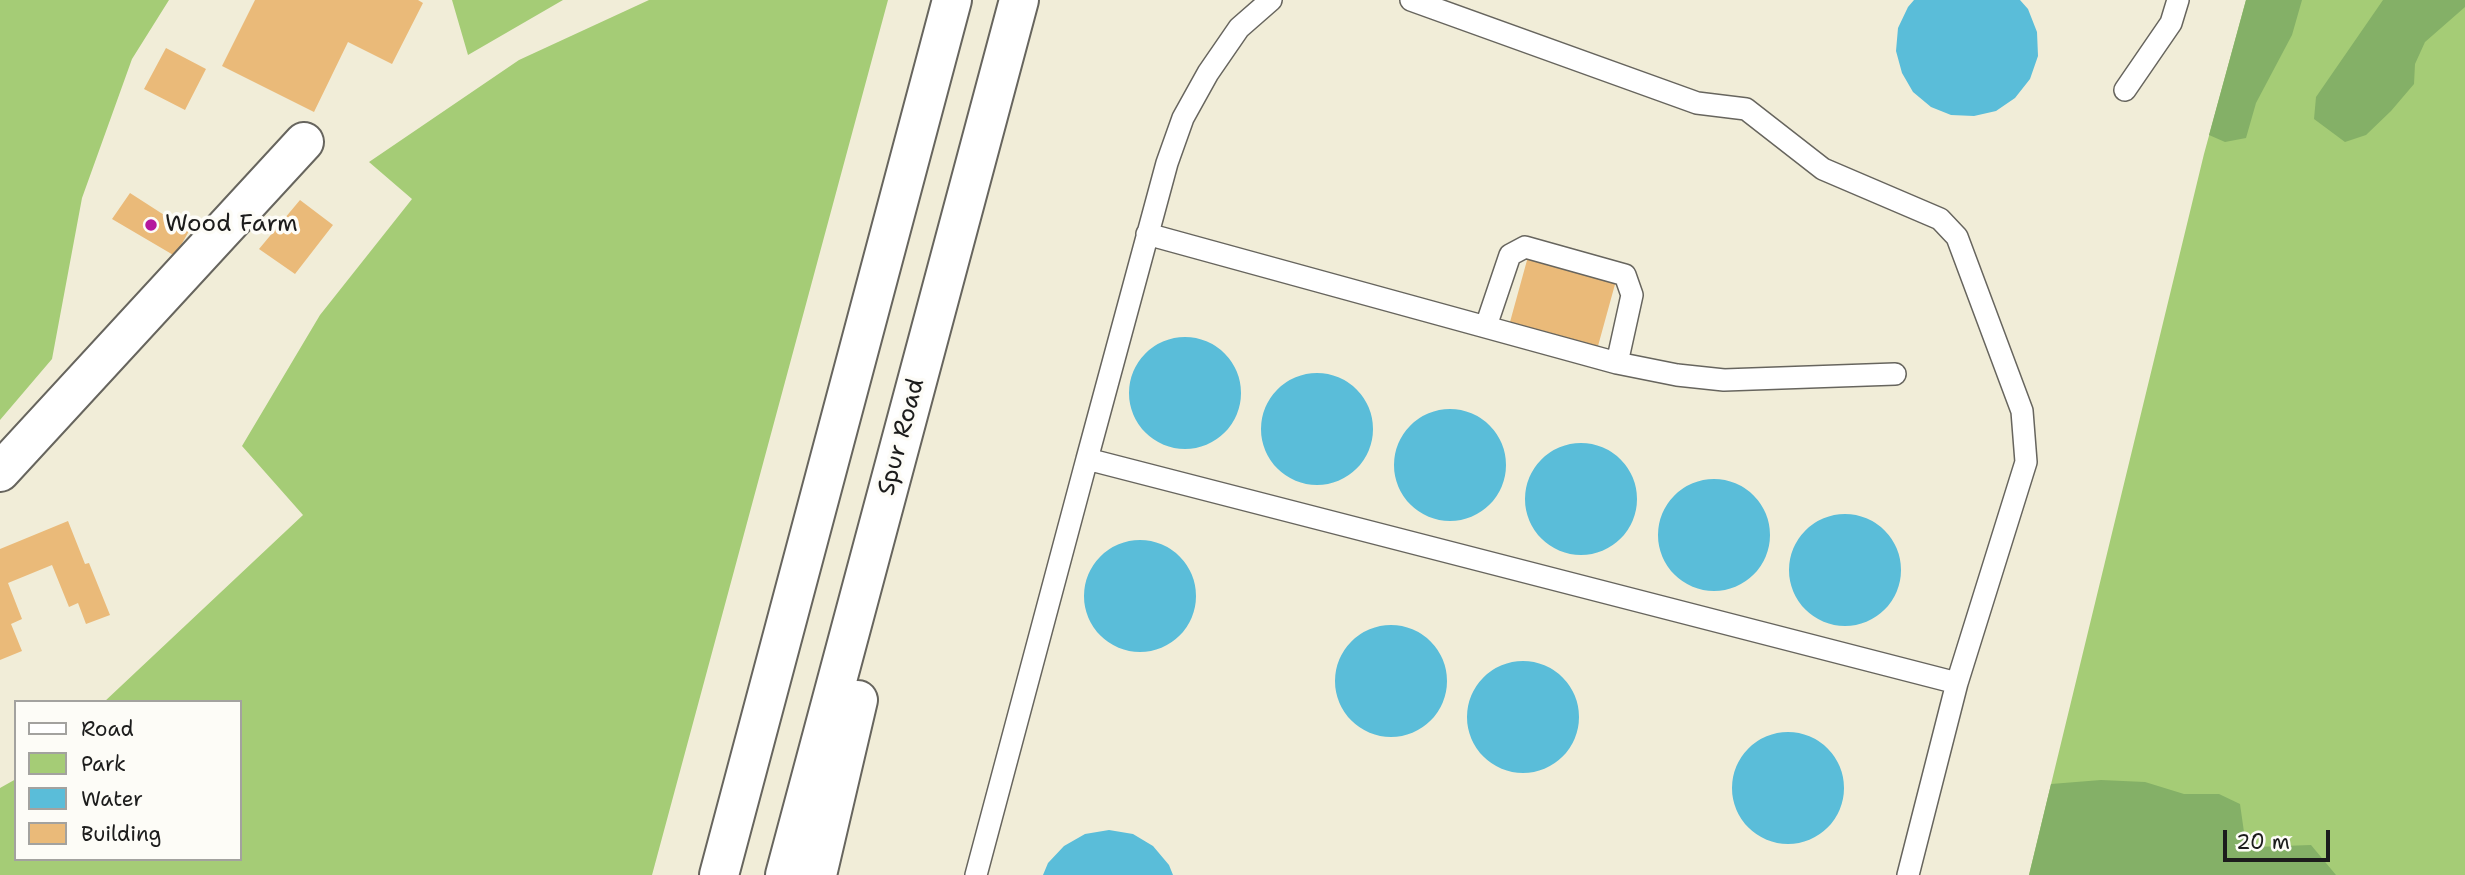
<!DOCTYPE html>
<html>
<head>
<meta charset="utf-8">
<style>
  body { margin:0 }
  #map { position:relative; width:2465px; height:875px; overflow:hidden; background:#f1edd8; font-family:"Shantell Sans",sans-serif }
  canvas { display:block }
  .legend { position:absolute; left:14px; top:700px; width:228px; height:161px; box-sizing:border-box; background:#fdfcf7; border:2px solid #a3a29f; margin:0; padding:9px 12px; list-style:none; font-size:21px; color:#1c1c1c }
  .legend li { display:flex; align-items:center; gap:14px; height:35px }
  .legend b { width:35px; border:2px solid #a3a29f }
  .scale { position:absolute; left:2223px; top:830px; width:107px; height:32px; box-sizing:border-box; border:4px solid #1c1c1c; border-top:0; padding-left:9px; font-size:21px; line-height:24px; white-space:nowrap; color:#1c1c1c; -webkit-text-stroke:5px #fdfcf7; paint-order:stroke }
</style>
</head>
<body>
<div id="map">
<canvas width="2465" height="875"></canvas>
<ul class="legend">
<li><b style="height:9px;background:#fff"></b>Road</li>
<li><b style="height:19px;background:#a5cc76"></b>Park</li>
<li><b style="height:19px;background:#5abdd9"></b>Water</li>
<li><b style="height:19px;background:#eaba79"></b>Building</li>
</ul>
<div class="scale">20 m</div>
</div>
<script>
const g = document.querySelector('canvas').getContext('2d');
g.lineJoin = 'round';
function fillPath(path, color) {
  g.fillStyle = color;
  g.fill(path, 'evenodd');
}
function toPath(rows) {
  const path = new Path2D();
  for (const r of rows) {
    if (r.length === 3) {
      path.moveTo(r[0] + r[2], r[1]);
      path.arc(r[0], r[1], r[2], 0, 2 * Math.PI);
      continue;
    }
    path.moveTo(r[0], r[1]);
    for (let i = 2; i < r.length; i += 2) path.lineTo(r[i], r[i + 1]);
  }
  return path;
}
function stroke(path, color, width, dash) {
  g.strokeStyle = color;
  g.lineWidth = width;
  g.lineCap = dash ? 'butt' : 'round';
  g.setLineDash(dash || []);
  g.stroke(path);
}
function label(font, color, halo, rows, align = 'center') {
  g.font = font + ' "Shantell Sans",sans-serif';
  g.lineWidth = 7;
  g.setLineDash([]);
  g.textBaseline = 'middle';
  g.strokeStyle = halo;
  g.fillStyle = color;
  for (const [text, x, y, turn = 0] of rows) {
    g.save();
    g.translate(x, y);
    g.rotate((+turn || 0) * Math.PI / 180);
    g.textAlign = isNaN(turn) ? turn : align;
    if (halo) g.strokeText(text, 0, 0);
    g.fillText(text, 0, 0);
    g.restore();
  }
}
const green = toPath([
  [0,0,169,0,132,59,82,198,52,359,0,420],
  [452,0,563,0,468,55],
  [649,0,888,0,652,875,0,875,0,788,16,779,16,859,240,859,240,702,104,702,303,515,242,446,320,315,412,199,369,162,519,60],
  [2246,0,2465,0,2465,875,2029,875,2204,154]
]);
const forest = toPath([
  [2246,0,2302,0,2292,35,2256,103,2246,138,2225,142,2209,135],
  [2383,0,2465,0,2465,7,2425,42,2415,64,2414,84,2391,111,2366,135,2345,142,2314,119,2316,97],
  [2101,780,2145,782,2184,794,2219,794,2240,804,2244,832,2255,847,2311,845,2336,875,2029,875,2051,784]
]);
const water = toPath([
  [1914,0,2020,0,2028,9,2037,32,2038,56,2030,79,2015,98,1996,111,1974,116,1951,115,1931,107,1913,92,1902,73,1896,51,1898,28,1908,7],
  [1185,393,56],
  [1317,429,56],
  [1450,465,56],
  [1581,499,56],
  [1714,535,56],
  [1845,570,56],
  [1140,596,56],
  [1391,681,56],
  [1523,717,56],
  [1788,788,56],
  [1109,830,1133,834,1153,846,1169,865,1173,875,1043,875,1048,863,1064,846,1085,834]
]);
const building = toPath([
  [255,0,418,0,423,3,392,64,348,42,314,112,222,66],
  [166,48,206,69,185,110,144,89],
  [130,193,189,231,175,256,112,219],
  [300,200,333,225,295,274,259,249],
  [1529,253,1617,277,1598,346,1510,322],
  [68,521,85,564,89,563,110,615,86,624,78,603,69,607,52,565,8,583,22,619,11,624,22,651,0,660,0,549]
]);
const lane = toPath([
  [1411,0,1697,103,1746,109,1823,169,1940,219,1957,237,2022,411,2026,462,1957,683,1908,875],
  [2125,90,2171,23,2178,0],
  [1147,234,1617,363,1677,375,1724,380,1895,374],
  [1486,326,1510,255,1525,247,1625,275,1632,295,1617,363],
  [1087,459,1167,163,1183,118,1208,73,1239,28,1271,0],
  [976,875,1087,459,1957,683]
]);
const street = toPath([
  [0,472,304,142]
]);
const highway = toPath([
  [719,875,952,0],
  [785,875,1019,0],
  [817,875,858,700]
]);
const markers = [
  [151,225,7,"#b5179e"]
];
const poiNames = [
  ["Wood Farm",165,225]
];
const streetNames = [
  ["Spur Road",902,437,-75]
];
fillPath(green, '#a5cc76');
fillPath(forest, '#84b067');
fillPath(water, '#5abdd9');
fillPath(building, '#eaba79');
stroke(lane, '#67655e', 24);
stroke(street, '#67655e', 42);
stroke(highway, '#67655e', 42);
stroke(lane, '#fff', 21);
stroke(street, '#fff', 38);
stroke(highway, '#fff', 38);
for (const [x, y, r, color] of markers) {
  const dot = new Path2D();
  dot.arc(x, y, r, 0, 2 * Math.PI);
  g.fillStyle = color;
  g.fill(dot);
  stroke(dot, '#fdfcf7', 2.5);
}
label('24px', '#1c1c1c', '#fdfcf7', poiNames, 'left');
label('24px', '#1c1c1c', '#fdfcf7', streetNames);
</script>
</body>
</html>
